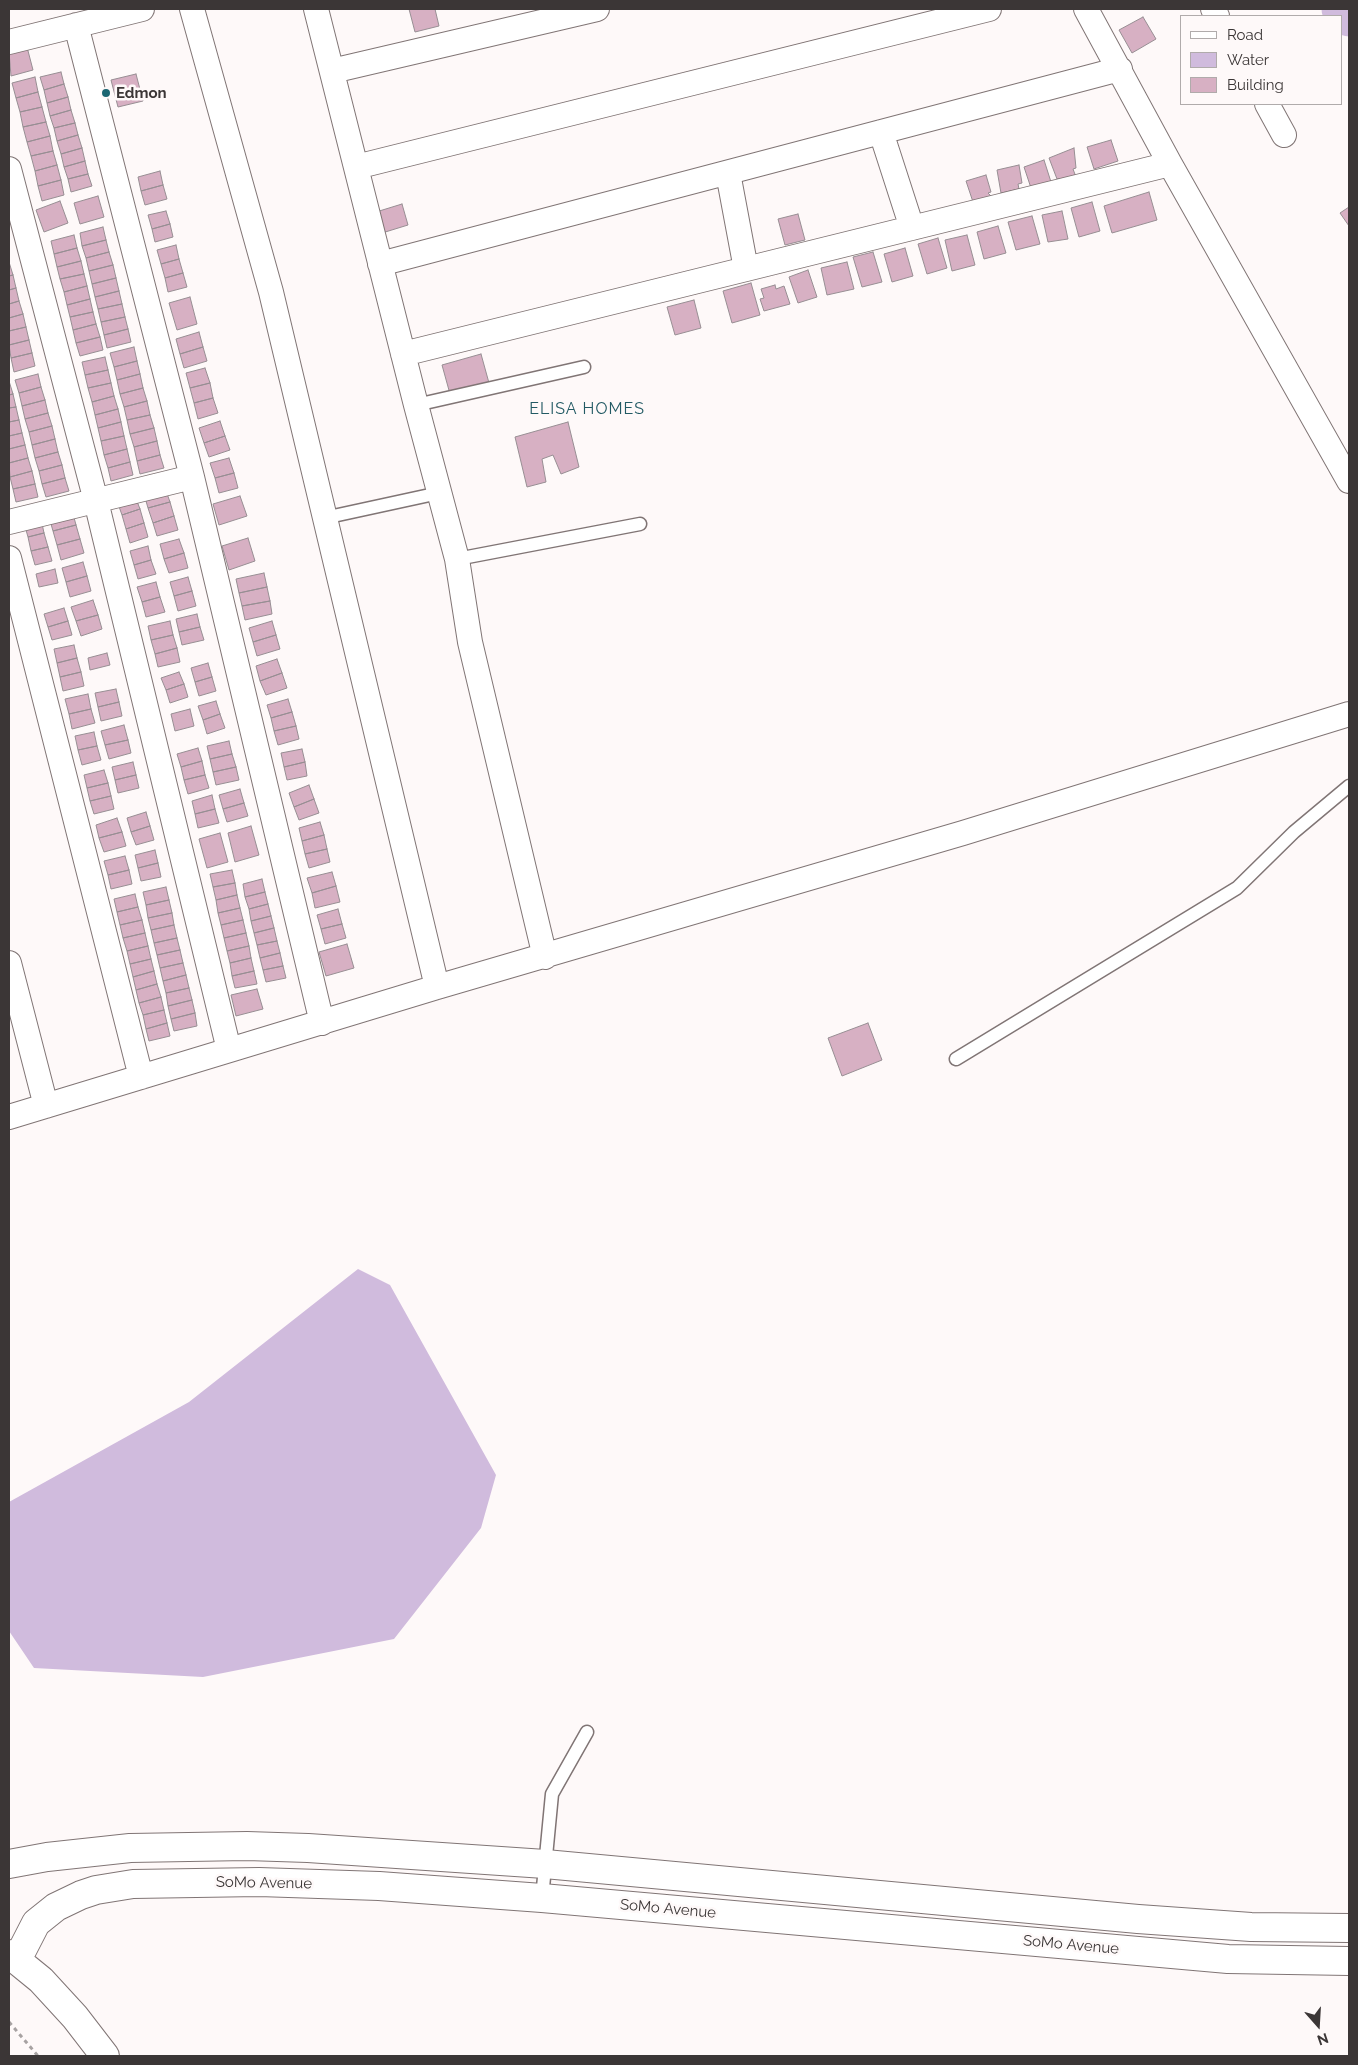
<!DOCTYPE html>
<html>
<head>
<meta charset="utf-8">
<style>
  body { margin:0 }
  #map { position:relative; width:1358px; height:2065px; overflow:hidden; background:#fef9f9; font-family:Raleway,sans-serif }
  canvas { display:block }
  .frame { position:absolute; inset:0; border:10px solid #3b3636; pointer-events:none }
  .legend { position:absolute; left:1180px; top:15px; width:162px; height:90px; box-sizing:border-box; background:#fef9f9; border:1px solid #b0abab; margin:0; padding:6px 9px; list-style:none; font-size:15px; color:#3b3636 }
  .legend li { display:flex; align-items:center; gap:10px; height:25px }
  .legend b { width:25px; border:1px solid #b0abab }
  .north { position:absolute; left:1293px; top:2000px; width:50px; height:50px; -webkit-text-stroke:4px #fef9f9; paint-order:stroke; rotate:161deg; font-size:14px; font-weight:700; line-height:20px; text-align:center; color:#3b3636 }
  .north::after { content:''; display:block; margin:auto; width:18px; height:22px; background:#3b3636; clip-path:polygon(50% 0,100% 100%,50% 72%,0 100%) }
</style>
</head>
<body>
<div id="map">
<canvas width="1358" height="2065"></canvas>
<div class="frame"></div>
<ul class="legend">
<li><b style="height:6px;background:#fff"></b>Road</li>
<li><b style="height:14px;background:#d0bbdd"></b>Water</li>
<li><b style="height:14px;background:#d7b0c3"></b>Building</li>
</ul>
<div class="north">N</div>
</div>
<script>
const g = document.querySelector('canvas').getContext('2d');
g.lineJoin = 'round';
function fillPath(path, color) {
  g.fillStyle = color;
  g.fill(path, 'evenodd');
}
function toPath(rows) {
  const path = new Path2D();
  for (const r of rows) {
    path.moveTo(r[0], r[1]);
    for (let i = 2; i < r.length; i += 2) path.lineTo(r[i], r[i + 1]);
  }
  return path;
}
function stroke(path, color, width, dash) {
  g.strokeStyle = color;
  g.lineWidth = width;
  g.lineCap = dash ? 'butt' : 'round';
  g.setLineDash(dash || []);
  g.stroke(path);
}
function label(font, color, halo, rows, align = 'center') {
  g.font = font + ' Raleway,sans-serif';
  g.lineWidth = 5;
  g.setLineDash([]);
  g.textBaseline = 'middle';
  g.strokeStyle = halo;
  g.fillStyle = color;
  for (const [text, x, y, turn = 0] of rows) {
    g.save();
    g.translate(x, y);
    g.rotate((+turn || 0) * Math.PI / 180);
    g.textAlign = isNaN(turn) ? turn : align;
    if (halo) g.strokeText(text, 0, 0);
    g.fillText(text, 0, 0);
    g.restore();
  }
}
const water = toPath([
  [358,1269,390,1285,496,1475,481,1528,394,1639,203,1677,34,1668,9,1631,9,1502,189,1402]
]);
const river = toPath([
  [1341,9,1349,17]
]);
const building = toPath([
  [409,9,435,9,439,26,415,32,409,9],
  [1143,17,1156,39,1132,53,1119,30,1143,17],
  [27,47,33,70,11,76,9,52,27,47],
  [61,72,64,84,44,90,40,77,61,72],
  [136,74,143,101,118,107,111,80,136,74],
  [35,77,38,92,16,98,12,83,35,77],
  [64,84,68,97,47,103,44,90,64,84],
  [38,92,42,107,20,112,16,98,38,92],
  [68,97,71,110,50,116,47,103,68,97],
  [42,107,46,122,23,127,20,112,42,107],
  [71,110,75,123,54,128,50,116,71,110],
  [46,122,50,136,27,142,23,127,46,122],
  [75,123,78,135,57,141,54,128,75,123],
  [78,135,82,148,61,154,57,141,78,135],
  [50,136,53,151,31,156,27,142,50,136],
  [1111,140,1118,161,1094,169,1087,147,1111,140],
  [82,148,85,161,64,167,61,154,82,148],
  [1074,148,1076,168,1073,169,1076,177,1057,179,1049,158,1074,148],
  [53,151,57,165,35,171,31,156,53,151],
  [1044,160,1051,182,1031,188,1024,167,1044,160],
  [85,161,88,174,68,179,64,167,85,161],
  [57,165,61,180,38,186,35,171,57,165],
  [1019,165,1022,183,1018,184,1019,189,1001,193,997,170,1019,165],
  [160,171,163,185,141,191,138,177,160,171],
  [88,174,92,186,71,192,68,179,88,174],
  [986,175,991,192,988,193,991,196,973,202,966,181,986,175],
  [61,180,64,195,42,201,38,186,61,180],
  [163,185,167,199,145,205,141,191,163,185],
  [1149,192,1157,220,1112,233,1104,206,1149,192],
  [98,196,104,217,80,224,74,203,98,196],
  [60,201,68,223,44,232,36,210,60,201],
  [1092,202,1100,231,1079,237,1071,208,1092,202],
  [402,204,408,225,382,233,376,212,402,204],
  [1349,207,1349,226,1340,213,1349,207],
  [166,211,170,224,152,229,148,215,166,211],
  [1062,211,1068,239,1048,242,1042,215,1062,211],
  [798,214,805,240,785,245,778,219,798,214],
  [1032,216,1040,244,1016,250,1008,222,1032,216],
  [170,224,173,237,155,242,152,229,170,224],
  [998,226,1006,253,984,259,977,232,998,226],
  [103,227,106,240,82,246,80,233,103,227],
  [74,235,77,248,54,254,51,241,74,235],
  [967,235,975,265,952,271,945,240,967,235],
  [938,238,947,268,927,274,918,244,938,238],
  [106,240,109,252,86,258,82,246,106,240],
  [176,245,179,259,161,264,157,250,176,245],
  [77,248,81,261,57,267,54,254,77,248],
  [905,248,913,276,892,282,884,254,905,248],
  [109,252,113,265,89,271,86,258,109,252],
  [873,252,882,282,862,287,853,257,873,252],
  [179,259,183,273,165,278,161,264,179,259],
  [81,261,84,274,60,279,57,267,81,261],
  [9,262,13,275,9,276,9,262],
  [847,262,854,289,827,295,821,268,847,262],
  [113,265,116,278,92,284,89,271,113,265],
  [808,270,817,297,798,303,789,277,808,270],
  [183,273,187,287,168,292,165,278,183,273],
  [84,274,87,286,64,292,60,279,84,274],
  [13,275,16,288,9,290,9,276,13,275],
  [116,278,119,291,95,297,92,284,116,278],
  [751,283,760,315,732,323,723,291,751,283],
  [775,285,776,289,784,286,790,304,764,311,760,299,764,298,761,289,775,285],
  [87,286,90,299,67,305,64,292,87,286],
  [16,288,19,301,9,304,9,290,16,288],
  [119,291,122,304,98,309,95,297,119,291],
  [190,297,197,324,177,330,169,303,190,297],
  [90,299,93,312,70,317,67,305,90,299],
  [694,300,701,328,675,335,667,307,694,300],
  [19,301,23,314,9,318,9,304,19,301],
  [122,304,125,317,101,322,98,309,122,304],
  [93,312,96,324,73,330,70,317,93,312],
  [23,314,26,327,9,331,9,318,23,314],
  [125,317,128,329,104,335,101,322,125,317],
  [96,324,100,337,76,343,73,330,96,324],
  [26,327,29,340,9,345,9,331,26,327],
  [128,329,131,342,107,348,104,335,128,329],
  [199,332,203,347,180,354,176,339,199,332],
  [100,337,103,350,80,356,76,343,100,337],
  [29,340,32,353,11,358,9,345,29,340],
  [134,347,137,361,114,367,110,353,134,347],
  [203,347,207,361,184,368,180,354,203,347],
  [32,353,35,366,14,372,11,358,32,353],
  [481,354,489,383,450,394,442,365,481,354],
  [105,357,108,370,85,375,82,362,105,357],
  [137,361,140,374,117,380,114,367,137,361],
  [205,368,210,383,190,388,186,373,205,368],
  [108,370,111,383,88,388,85,375,108,370],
  [38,374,41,387,19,393,15,380,38,374],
  [140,374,143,388,120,394,117,380,140,374],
  [9,381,13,394,9,395,9,381],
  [111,383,114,396,92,402,88,388,111,383],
  [210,383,213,398,194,403,190,388,210,383],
  [41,387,45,400,22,406,19,393,41,387],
  [143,388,147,401,124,407,120,394,143,388],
  [13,394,16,407,9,408,9,395,13,394],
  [114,396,118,409,95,415,92,402,114,396],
  [213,398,218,413,198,419,194,403,213,398],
  [45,400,48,413,25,419,22,406,45,400],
  [147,401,150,415,127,420,124,407,147,401],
  [16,407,19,420,9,422,9,408,16,407],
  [118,409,121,422,98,428,95,415,118,409],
  [48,413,52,426,29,432,25,419,48,413],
  [150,415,154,428,130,434,127,420,150,415],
  [19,420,22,433,9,436,9,422,19,420],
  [220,421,225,436,204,443,199,428,220,421],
  [121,422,124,436,101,441,98,428,121,422],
  [568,422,579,467,561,474,553,455,542,459,546,482,527,487,515,437,568,422],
  [52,426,55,439,32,445,29,432,52,426],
  [154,428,157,441,134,447,130,434,154,428],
  [22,433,25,445,9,449,9,436,22,433],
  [124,436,127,449,104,455,101,441,124,436],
  [225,436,230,450,209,457,204,443,225,436],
  [55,439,58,452,35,458,32,445,55,439],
  [157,441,160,455,137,461,134,447,157,441],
  [25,445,28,458,9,463,9,449,25,445],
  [127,449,130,462,108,468,104,455,127,449],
  [58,452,62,465,39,471,35,458,58,452],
  [160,455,164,468,140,474,137,461,160,455],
  [28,458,32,471,10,477,9,463,28,458],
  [229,458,234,473,215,478,210,463,229,458],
  [130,462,133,475,111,481,108,468,130,462],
  [62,465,65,478,42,484,39,471,62,465],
  [32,471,35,484,13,489,10,477,32,471],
  [234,473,238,488,219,493,215,478,234,473],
  [65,478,69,491,46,497,42,484,65,478],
  [35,484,38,497,16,502,13,489,35,484],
  [165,488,170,502,148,508,144,494,165,488],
  [135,496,140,509,122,515,117,501,135,496],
  [240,496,247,516,219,525,213,504,240,496],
  [170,502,174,516,153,523,148,508,170,502],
  [140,509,144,523,126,529,122,515,140,509],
  [72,510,76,525,53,531,49,517,72,510],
  [174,516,178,530,157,536,153,523,174,516],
  [41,519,44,533,28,537,24,523,41,519],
  [144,523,148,537,130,543,126,529,144,523],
  [76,525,80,539,57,545,53,531,76,525],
  [44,533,48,547,31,551,28,537,44,533],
  [248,538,255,561,229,570,222,546,248,538],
  [80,539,84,553,61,560,57,545,80,539],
  [179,539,184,553,164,559,160,544,179,539],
  [148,546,151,560,134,565,130,551,148,546],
  [48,547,52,561,35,565,31,551,48,547],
  [184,553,188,568,169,573,164,559,184,553],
  [151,560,156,574,138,579,134,565,151,560],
  [83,562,87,576,66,582,62,568,83,562],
  [55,569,58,583,39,587,36,574,55,569],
  [264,573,267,587,239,593,236,579,264,573],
  [87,576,91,591,70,597,66,582,87,576],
  [188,577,192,591,174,596,170,582,188,577],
  [156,582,160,597,142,602,137,587,156,582],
  [267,587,270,601,242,606,239,593,267,587],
  [192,591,196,606,178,611,174,596,192,591],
  [160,597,165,612,146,617,142,602,160,597],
  [93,600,98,615,76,621,71,607,93,600],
  [270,601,272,614,245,620,242,606,270,601],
  [64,608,68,621,48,627,44,614,64,608],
  [197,614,200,627,179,632,176,619,197,614],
  [98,615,102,629,81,636,76,621,98,615],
  [68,621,72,635,52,640,48,627,68,621],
  [170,621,173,635,151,640,148,626,170,621],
  [272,621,276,635,253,642,249,628,272,621],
  [200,627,204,640,182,645,179,632,200,627],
  [173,635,177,648,155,654,151,640,173,635],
  [276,635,280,649,257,656,253,642,276,635],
  [74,645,77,658,57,663,54,649,74,645],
  [177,648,180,662,158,667,155,654,177,648],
  [107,653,110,665,90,670,88,658,107,653],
  [77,658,81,672,60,677,57,663,77,658],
  [277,659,282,673,260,681,256,666,277,659],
  [208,663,212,677,195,682,191,668,208,663],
  [81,672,84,686,63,691,60,677,81,672],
  [179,672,184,684,166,690,161,678,179,672],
  [282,673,287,688,266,695,260,681,282,673],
  [212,677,216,691,199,696,195,682,212,677],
  [184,684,188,697,170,703,166,690,184,684],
  [116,689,119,702,98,707,95,693,116,689],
  [88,694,91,709,69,714,65,699,88,694],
  [288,699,292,712,271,718,267,705,288,699],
  [216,701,220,714,203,720,198,706,216,701],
  [119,702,122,716,101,721,98,707,119,702],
  [91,709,95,723,72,729,69,714,91,709],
  [190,709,194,726,175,731,171,714,190,709],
  [292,712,296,726,274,731,271,718,292,712],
  [220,714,225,728,207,734,203,720,220,714],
  [124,725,128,740,105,745,101,731,124,725],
  [296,726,299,739,278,745,274,731,296,726],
  [94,732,97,746,78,750,75,736,94,732],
  [128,740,131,753,109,759,105,745,128,740],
  [229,741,232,754,210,759,207,746,229,741],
  [97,746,101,760,82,765,78,750,97,746],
  [198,748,202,761,181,767,177,754,198,748],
  [302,749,305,762,284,767,281,753,302,749],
  [232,754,236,767,213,772,210,759,232,754],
  [202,761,205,775,184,780,181,767,202,761],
  [133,762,136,775,115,780,112,767,133,762],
  [305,762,307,776,287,780,284,767,305,762],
  [236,767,239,780,216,785,213,772,236,767],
  [104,770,108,783,87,788,84,775,104,770],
  [136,775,139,788,118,793,115,780,136,775],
  [205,775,209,788,188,794,184,780,205,775],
  [108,783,111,796,90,801,87,788,108,783],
  [309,785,314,799,294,807,289,793,309,785],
  [240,789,244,803,223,809,219,795,240,789],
  [212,795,215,809,195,814,192,801,212,795],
  [111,796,114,809,94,814,90,801,111,796],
  [314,799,319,813,299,820,294,807,314,799],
  [244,803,248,816,227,822,223,809,244,803],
  [215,809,219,823,198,828,195,814,215,809],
  [146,812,150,826,131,832,127,818,146,812],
  [117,818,122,832,99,838,96,825,117,818],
  [320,822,324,835,302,841,299,828,320,822],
  [150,826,154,840,136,845,131,832,150,826],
  [251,826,259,855,235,862,228,833,251,826],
  [122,832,126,846,104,852,99,838,122,832],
  [220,833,228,862,207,868,199,839,220,833],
  [324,835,327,849,305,854,302,841,324,835],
  [327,849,330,862,309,868,305,854,327,849],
  [155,850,158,863,138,868,135,855,155,850],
  [125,856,129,870,108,875,104,861,125,856],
  [158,863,161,877,141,881,138,868,158,863],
  [129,870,132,884,111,889,108,875,129,870],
  [232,870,235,883,213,887,210,874,232,870],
  [332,872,336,886,312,893,307,878,332,872],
  [262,879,265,892,245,897,243,884,262,879],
  [235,883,237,895,216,900,213,887,235,883],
  [336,886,340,902,315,908,312,893,336,886],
  [166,887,169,900,146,905,143,892,166,887],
  [265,892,268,904,249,909,245,897,265,892],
  [135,894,138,907,117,912,114,899,135,894],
  [237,895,240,908,218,913,216,900,237,895],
  [169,900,172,913,148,918,146,905,169,900],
  [268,904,271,916,251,921,249,909,268,904],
  [138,907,142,920,120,925,117,912,138,907],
  [240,908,243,920,221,925,218,913,240,908],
  [338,909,342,924,321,929,317,915,338,909],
  [172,913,174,925,151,930,148,918,172,913],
  [271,916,274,928,254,933,251,921,271,916],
  [142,920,145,933,123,938,120,925,142,920],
  [243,920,246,933,224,938,221,925,243,920],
  [342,924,346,938,325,944,321,929,342,924],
  [174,925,177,938,154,943,151,930,174,925],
  [274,928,277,941,257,945,254,933,274,928],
  [145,933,148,946,127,951,123,938,145,933],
  [246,933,249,946,227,951,224,938,246,933],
  [177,938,180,950,157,955,154,943,177,938],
  [277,941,280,953,260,958,257,945,277,941],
  [347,944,354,968,326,976,319,952,347,944],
  [148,946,151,959,130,964,127,951,148,946],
  [249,946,251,958,230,963,227,951,249,946],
  [180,950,183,963,160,968,157,955,180,950],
  [280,953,283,966,263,970,260,958,280,953],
  [251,958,254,971,232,976,230,963,251,958],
  [151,959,154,971,133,977,130,964,151,959],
  [183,963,186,975,163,981,160,968,183,963],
  [283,966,286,978,266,982,263,970,283,966],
  [154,971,157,984,136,990,133,977,154,971],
  [254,971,257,984,235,988,232,976,254,971],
  [186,975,189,988,166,993,163,981,186,975],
  [157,984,161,997,139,1003,136,990,157,984],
  [189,988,192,1000,168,1006,166,993,189,988],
  [257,989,263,1009,236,1016,231,995,257,989],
  [161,997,164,1010,143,1015,139,1003,161,997],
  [192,1000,195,1013,171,1019,168,1006,192,1000],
  [164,1010,167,1023,146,1029,143,1015,164,1010],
  [195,1013,197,1026,174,1031,171,1019,195,1013],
  [167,1023,170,1036,149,1041,146,1029,167,1023],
  [868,1023,882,1060,842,1076,828,1038,868,1023]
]);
const path = toPath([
  [9,2022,38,2056]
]);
const lane = toPath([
  [416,405,584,367],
  [324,518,439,493],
  [457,559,640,524],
  [956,1059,1237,888,1294,832,1349,786],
  [542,1898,552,1794,587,1732]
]);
const street = toPath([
  [192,9,271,292,437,987],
  [316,9,416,405,457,559,470,642,545,957],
  [1086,9,1170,164,1349,481],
  [1213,9,1217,16],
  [76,25,192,477,322,1023],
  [9,42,142,9],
  [332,71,597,9],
  [1267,104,1284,135],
  [881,132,912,228],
  [356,167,989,9],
  [9,169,96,501,229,1050],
  [728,173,746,269],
  [380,264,1120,69],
  [403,354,1170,164],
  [9,522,192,477],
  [9,558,141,1077],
  [9,963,46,1106],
  [9,1117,437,987,963,833,1349,714]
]);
const secondary = toPath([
  [9,1864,47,1857,130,1848,247,1846,308,1848,545,1864,1138,1919,1251,1927,1349,1928],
  [9,1954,41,1980,75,2017,105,2056],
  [17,1960,36,1923,56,1907,81,1895,96,1890,133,1884,259,1882,379,1886,542,1898,1228,1959,1349,1961]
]);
const markers = [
  [106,93,5,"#1b6571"]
];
const poiNames = [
  ["Edmon",116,93]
];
const streetNames = [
  ["SoMo Avenue",264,1883,1],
  ["SoMo Avenue",668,1909,5],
  ["SoMo Avenue",1071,1945,5]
];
const neighbourhoodNames = [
  ["ELISA HOMES",587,409]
];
fillPath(water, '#d0bbdd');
stroke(river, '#d0bbdd', 39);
fillPath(building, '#d7b0c3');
stroke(building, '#978e93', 1);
stroke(lane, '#807575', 15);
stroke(street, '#807575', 26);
stroke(secondary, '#807575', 30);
stroke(path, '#a7a2a2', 3, [4, 4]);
stroke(lane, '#fff', 12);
stroke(street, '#fff', 24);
stroke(secondary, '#fff', 28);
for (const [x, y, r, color] of markers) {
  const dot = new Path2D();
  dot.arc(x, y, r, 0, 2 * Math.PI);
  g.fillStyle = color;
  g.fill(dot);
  stroke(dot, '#fef9f9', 2);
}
label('bold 15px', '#3b3636', '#fef9f9', poiNames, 'left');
label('15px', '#3b3636', '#fef9f9', streetNames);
g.letterSpacing = '1px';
label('16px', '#225a64', '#fef9f9', neighbourhoodNames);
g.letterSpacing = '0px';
</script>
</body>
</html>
